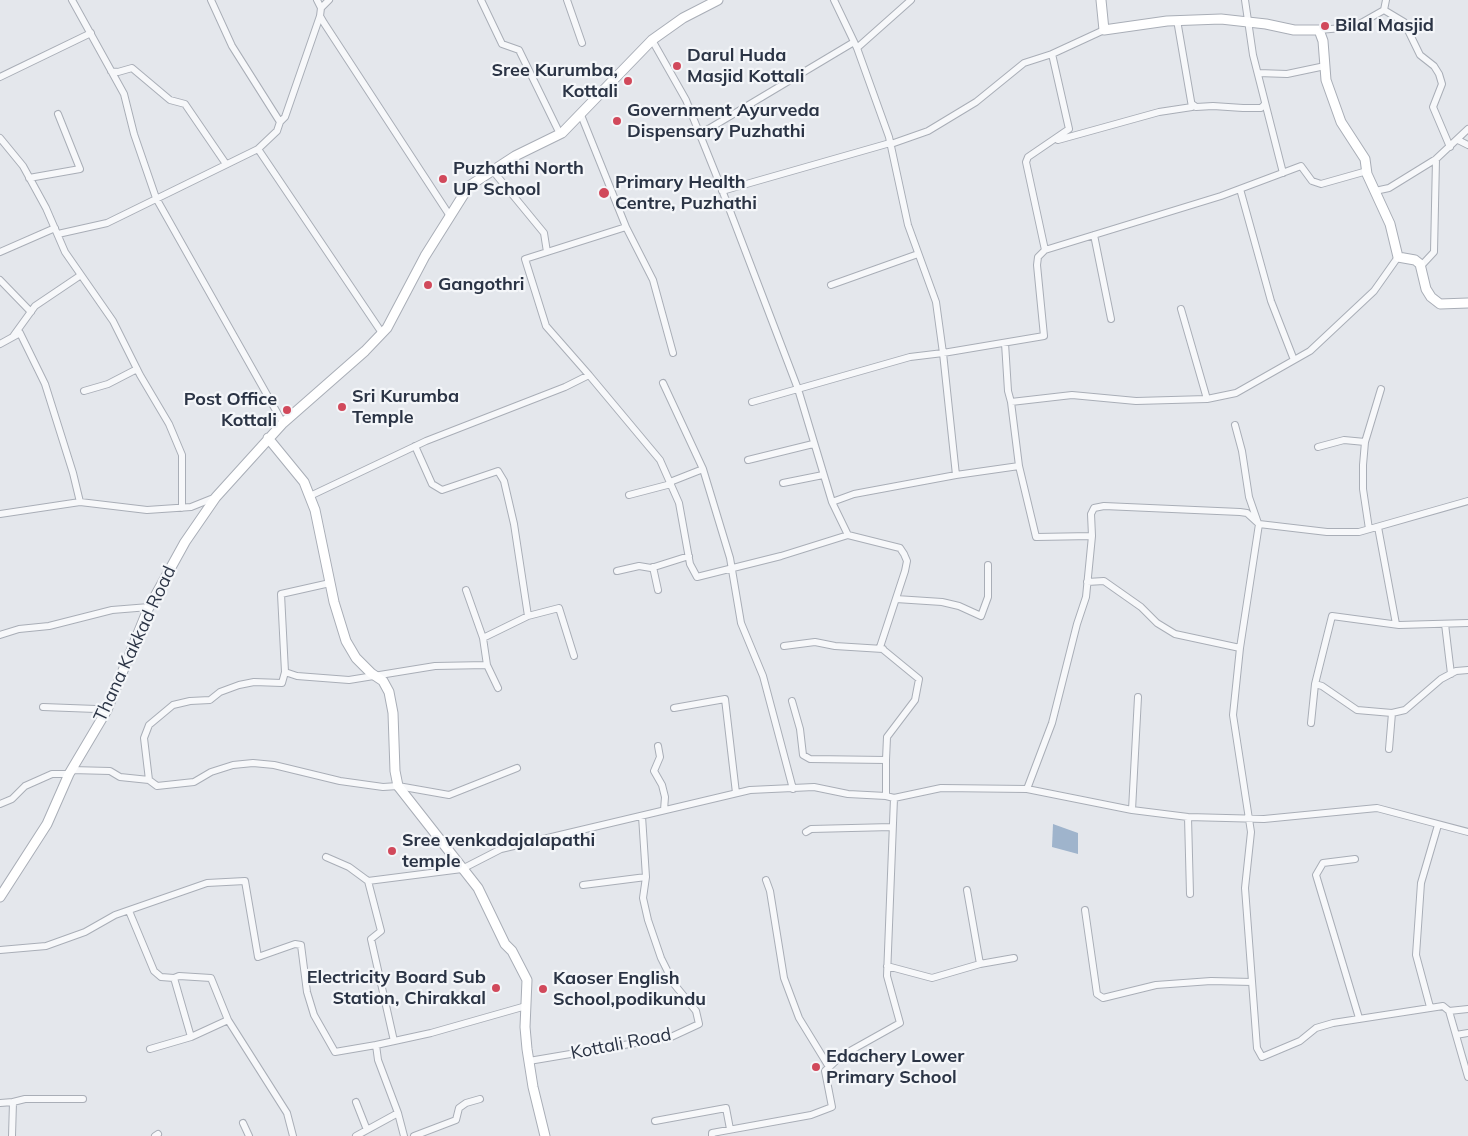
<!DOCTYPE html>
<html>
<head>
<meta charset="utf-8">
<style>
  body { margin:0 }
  canvas { display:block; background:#e4e7ec }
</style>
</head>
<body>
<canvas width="1468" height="1136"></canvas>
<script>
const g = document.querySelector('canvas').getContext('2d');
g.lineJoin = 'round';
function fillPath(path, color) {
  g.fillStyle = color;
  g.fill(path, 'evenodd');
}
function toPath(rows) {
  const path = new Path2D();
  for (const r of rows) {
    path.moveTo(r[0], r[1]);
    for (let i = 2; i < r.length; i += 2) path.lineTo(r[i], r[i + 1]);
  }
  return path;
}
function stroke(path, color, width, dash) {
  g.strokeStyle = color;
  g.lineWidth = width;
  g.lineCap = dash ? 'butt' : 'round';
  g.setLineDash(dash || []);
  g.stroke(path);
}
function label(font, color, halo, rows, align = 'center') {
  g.font = font + ' Mulish,sans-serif';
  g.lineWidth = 4.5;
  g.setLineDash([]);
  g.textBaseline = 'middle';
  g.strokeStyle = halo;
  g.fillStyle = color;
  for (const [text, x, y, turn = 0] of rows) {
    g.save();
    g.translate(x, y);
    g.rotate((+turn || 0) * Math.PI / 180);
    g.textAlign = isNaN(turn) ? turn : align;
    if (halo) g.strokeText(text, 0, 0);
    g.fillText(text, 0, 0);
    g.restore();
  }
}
const water = toPath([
  [1053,824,1078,833,1078,854,1052,847]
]);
const minor = toPath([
  [72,0,124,94,134,134,156,198,283,423],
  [211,0,232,46,280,122,277,131,258,149,382,333],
  [317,0,321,8],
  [329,0,321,8,320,16,324,23,450,216],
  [481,0,502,44,519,50,560,134],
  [567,0,582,43],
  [834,0,857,48,889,137,908,225,936,302,943,353,1044,336,1037,265,1038,257,1045,250,1026,162,1028,157,1069,129,1052,54,1024,63,976,102,928,131,891,144],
  [1245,0,1253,55,1283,173],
  [1384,10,1404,22,1420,55,1434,66,1439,74,1442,84,1433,107,1450,147],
  [1319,30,1354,27,1384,10,1386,0],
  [652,40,686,100,719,182,798,389,832,502,848,535,900,548,904,554,907,561,905,571,880,647,919,679,915,700,887,737,886,760,886,796,894,798,887,976,900,1023,841,1056,825,1071,832,1107,811,1115,712,1133,712,1136],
  [857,48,911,0],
  [1052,54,1104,30],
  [111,71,118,72,132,68,170,100,185,104,226,164],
  [1258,73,1287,74,1325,66],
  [0,77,91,33],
  [1192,104,1196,107,1213,106,1243,108,1261,108,1265,104],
  [581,115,626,227,525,259,546,326,589,375],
  [280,122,285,117,320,16],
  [700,134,854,42],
  [0,138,23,166,46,208,65,252,113,321,140,375,169,424,182,455,182,508],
  [1058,140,1159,112,1192,107,1177,20],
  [1458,140,1468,145],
  [493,171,544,233,547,252],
  [29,178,80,169,58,114],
  [1240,189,1271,301,1294,360],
  [722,191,890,143],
  [1375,191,1389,188,1436,159,1468,129],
  [626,227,653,280,673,353],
  [58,234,107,223,258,149],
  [1094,235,1111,319],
  [1045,250,1221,196,1301,166,1312,181,1321,184,1367,171],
  [0,252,55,228],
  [1421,266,1434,252,1436,159],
  [0,280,31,312],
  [831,285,918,254],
  [1181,309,1207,399],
  [14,335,35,306,81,275],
  [1005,343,1008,391,1011,402,1019,466],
  [0,344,20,333,45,384,73,473,80,502,147,510,191,507,216,497],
  [663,383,703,469,730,558,741,623,763,676,793,789],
  [84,391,108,384,137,369],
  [752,402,910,357,943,353,956,475],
  [1011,402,1072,395,1136,401,1207,399,1236,393,1310,351,1374,291,1398,257],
  [1235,425,1242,451,1249,497,1258,523],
  [415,446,432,484,442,490,498,471,504,481,514,524,528,616,483,638],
  [1318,447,1344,440,1365,442],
  [748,460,813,444],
  [670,482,703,469],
  [783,483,823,475],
  [629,495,671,484],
  [310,496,426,441,565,387,589,375,660,460,679,503,690,564,697,577,781,556,848,535],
  [1468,501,1359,532,1327,532,1259,524,1240,648,1233,715,1251,832,1245,888,1257,1048,1262,1057,1300,1041,1316,1028,1333,1023,1443,1006,1449,1011,1468,1077],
  [832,502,854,494,956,475,1019,466,1036,537,1092,536,1086,597,1077,624,1052,723,1027,789],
  [0,514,80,502],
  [1378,527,1396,624],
  [1369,529,1363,489,1363,465,1365,442,1381,389],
  [1092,536,1091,514,1094,508,1104,506,1240,512,1247,513,1259,524],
  [653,567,658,590],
  [617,571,639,566,651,568,689,556],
  [1087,582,1104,581,1141,607,1157,623,1175,634,1240,648],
  [896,599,942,602,959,606,981,616,988,597,988,565],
  [528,616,559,608,574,656],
  [1468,623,1399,625,1332,616,1315,684,1322,686,1357,710,1392,713,1405,710,1441,679,1456,671,1468,670],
  [1445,624,1451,674],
  [0,635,19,629,49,626,112,610,149,607],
  [784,646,815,642,835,646,883,649],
  [487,665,498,688],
  [285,672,297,676,349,680,435,666,487,665,483,638,466,590],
  [792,701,800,729,803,755,810,759,886,760],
  [43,707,96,709,105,713],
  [674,708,725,699,736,793],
  [1311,723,1315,684],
  [658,746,660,757,654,771,662,785,665,797,664,810],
  [1389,749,1392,713],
  [71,770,110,771,120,777,149,780,157,786,194,782,211,772,233,765,253,763,274,765,340,781,383,787,398,786,449,795,517,768],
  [149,780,144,738,149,725,173,705,190,701,210,700,220,692,239,685,254,682,282,683,285,672,281,594,330,583],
  [894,798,941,788,1027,789,1132,810,1188,817,1264,819,1377,808,1468,832],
  [0,804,12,799,25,786,52,774,69,774],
  [1132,810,1138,697],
  [1188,817,1190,894],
  [806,832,811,829,892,827],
  [326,857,349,867,368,881,381,931,371,939,394,1041],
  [1355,859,1323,863,1316,875,1359,1018],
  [766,880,770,891,784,978,799,1018,829,1067],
  [368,881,462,869,501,849,750,790,814,787,848,794,886,796],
  [583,885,646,877],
  [967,890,980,964],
  [1085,910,1097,994,1103,998,1156,985,1211,981,1252,982],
  [129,911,154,971,161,977,174,978,191,1037,228,1020,287,1113,293,1136],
  [0,950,46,946,85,932,115,915,207,883,245,881,258,957,295,944,301,945,307,992,314,1015,335,1052,376,1045],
  [887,966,932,978,980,964,1014,958],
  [174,978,179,976,211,978,228,1020],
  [1430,1007,1416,955,1421,883,1438,825],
  [1449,1011,1468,1009],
  [1456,1035,1468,1033],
  [150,1049,191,1037],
  [529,1061,671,1037,699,1024,696,1011,674,984,661,958,648,920,643,898,646,877,642,816],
  [13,1102,25,1099,83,1099],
  [356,1102,367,1130],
  [0,1103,13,1102,12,1136],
  [655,1121,726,1108,730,1129],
  [243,1123,249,1136],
  [155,1136,158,1134],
  [356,1136,398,1113],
  [404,1136,398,1113,378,1060,376,1045,431,1033,526,1006],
  [414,1136,456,1120,459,1108,466,1103,480,1099]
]);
const secondary = toPath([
  [1101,0,1104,30,1167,21,1221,19,1266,24,1294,30,1319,30,1323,41,1326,80,1341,122,1365,159,1367,174,1390,224,1398,257,1415,260,1420,264,1426,289,1431,297,1440,304,1468,303],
  [268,438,304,482,315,510,334,602,346,641,356,658,371,673,383,681,389,692,393,713,395,771,398,786,478,888,505,944,512,951,527,980,525,1027,527,1049,533,1087,545,1136],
  [0,897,47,824,69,774,107,710,148,609,185,542,216,497,283,423,365,351,387,328,425,256,469,186,515,156,562,133,652,40,683,18,718,0]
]);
const markers = [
  [1325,26,5,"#d1495b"],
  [677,66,5,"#d1495b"],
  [628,81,5,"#d1495b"],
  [617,121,5,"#d1495b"],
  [443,179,5,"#d1495b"],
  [604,193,6,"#d1495b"],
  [428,285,5,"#d1495b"],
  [342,407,5,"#d1495b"],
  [287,410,5,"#d1495b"],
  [392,851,5,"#d1495b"],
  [496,988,5,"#d1495b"],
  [543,989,5,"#d1495b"],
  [816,1067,5,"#d1495b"]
];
const poiNames = [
  ["Bilal Masjid",1335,26],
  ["Darul Huda",687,56],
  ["Masjid Kottali",687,77],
  ["Sree Kurumba,",618,71,"right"],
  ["Kottali",618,92,"right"],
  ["Government Ayurveda",627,111],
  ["Dispensary Puzhathi",627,132],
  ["Puzhathi North",453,169],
  ["UP School",453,190],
  ["Primary Health",615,183],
  ["Centre, Puzhathi",615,204],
  ["Gangothri",438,285],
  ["Sri Kurumba",352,397],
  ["Temple",352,418],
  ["Post Office",277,400,"right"],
  ["Kottali",277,421,"right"],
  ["Sree venkadajalapathi",402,841],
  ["temple",402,862],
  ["Electricity Board Sub",486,978,"right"],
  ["Station, Chirakkal",486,999,"right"],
  ["Kaoser English",553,979],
  ["School,podikundu",553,1000],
  ["Edachery Lower",826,1057],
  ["Primary School",826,1078]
];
const streetNames = [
  ["Thana Kakkad Road",135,644,-65],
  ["Kottali Road",621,1044,-11]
];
fillPath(water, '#9fb4cc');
stroke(minor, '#a9aeb7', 8);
stroke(secondary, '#a9aeb7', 11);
stroke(minor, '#f7f8fa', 6);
stroke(secondary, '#fff', 9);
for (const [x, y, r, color] of markers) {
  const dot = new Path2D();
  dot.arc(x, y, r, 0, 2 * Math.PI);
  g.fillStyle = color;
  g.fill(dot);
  stroke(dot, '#f4f6f9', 2);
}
label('bold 18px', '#2b3445', '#f4f6f9', poiNames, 'left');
label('18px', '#2b3445', '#f4f6f9', streetNames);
</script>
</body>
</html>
